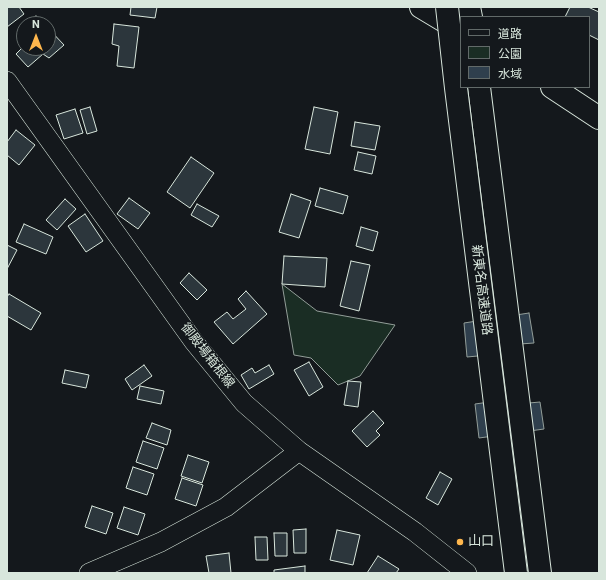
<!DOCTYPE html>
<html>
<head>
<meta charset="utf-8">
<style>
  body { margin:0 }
  #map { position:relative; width:606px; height:580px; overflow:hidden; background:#14181c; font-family:Roboto,"Noto Sans JP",sans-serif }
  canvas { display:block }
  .frame { position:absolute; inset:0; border:8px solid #d8e6dc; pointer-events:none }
  .legend { position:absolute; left:460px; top:16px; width:130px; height:72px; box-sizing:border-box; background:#14181c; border:1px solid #626a69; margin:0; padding:5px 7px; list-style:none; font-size:12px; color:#d8e6dc }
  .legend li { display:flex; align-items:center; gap:8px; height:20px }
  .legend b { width:20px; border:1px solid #626a69 }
  .north { position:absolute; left:16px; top:16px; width:40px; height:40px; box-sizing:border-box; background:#14181c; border:1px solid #626a69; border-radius:50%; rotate:0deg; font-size:11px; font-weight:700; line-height:16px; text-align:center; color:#d8e6dc }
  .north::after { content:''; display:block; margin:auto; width:14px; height:18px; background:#ffb74d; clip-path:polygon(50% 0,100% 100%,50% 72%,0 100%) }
</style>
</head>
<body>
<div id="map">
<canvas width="606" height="580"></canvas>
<div class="frame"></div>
<ul class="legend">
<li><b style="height:5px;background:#14181c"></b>道路</li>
<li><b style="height:11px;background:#1a2d24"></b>公園</li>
<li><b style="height:11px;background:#2f3f4d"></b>水域</li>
</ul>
<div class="north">N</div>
</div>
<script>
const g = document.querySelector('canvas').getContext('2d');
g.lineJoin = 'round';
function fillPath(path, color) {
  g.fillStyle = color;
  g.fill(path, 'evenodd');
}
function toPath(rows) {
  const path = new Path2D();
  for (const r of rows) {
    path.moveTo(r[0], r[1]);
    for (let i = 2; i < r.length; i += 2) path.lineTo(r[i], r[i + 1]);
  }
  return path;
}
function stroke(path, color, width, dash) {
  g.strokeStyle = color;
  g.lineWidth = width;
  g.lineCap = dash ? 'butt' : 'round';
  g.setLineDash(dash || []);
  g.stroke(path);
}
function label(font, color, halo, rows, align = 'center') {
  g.font = font + ' Roboto,"Noto Sans JP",sans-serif';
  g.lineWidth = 3;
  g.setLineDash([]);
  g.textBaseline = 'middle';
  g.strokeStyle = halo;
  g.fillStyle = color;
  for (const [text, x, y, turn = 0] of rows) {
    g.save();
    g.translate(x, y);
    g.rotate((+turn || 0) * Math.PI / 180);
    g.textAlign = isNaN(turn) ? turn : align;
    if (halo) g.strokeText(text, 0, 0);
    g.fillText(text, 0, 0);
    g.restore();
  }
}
const green = toPath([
  [282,284,317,311,395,325,360,376,338,385,311,358,294,355,282,284]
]);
const water = toPath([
  [529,313,534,343,520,344,520,352,467,357,464,323,529,313],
  [526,397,529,403,540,402,544,429,479,438,475,404,526,397]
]);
const building = toPath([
  [7,7,19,7,24,14,7,27,7,7],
  [131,7,157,7,155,18,130,15,131,7],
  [570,7,588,7,599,12,599,40,589,35,589,17,565,17,570,7],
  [36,16,42,24,26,24,36,16],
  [114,24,139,27,134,68,117,66,119,46,112,44,114,24],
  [24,25,24,35,19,29,24,25],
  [48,28,64,45,49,58,43,54,28,67,16,54,24,46,24,48,48,48,48,28],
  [90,107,97,131,87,134,80,110,90,107],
  [314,107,338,112,330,154,305,149,314,107],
  [75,109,83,133,64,139,56,115,75,109],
  [355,122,380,126,375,150,351,146,355,122],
  [16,130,35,145,19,165,7,155,7,142,16,130],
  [358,152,376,156,372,174,354,170,358,152],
  [191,157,214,173,190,208,167,192,191,157],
  [320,188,348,196,343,214,315,206,320,188],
  [291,194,311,201,299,238,279,232,291,194],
  [129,198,150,213,138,229,117,214,129,198],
  [65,199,76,209,57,230,46,220,65,199],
  [197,204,219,216,212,227,191,215,197,204],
  [85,214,103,241,86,252,68,226,85,214],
  [24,224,53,237,46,254,16,242,24,224],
  [361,227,378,232,373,251,356,246,361,227],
  [7,245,17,250,7,269,7,245],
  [284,256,327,258,325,287,282,284,284,256],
  [351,261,370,265,359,311,340,306,351,261],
  [189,273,207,290,197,300,180,283,189,273],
  [246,291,267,314,233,344,214,322,227,312,233,319,246,309,238,299,246,291],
  [9,294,41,313,31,330,7,316,7,297,9,294],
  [309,362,323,387,309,396,294,370,309,362],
  [144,365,152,376,132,390,125,379,144,365],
  [269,365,274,374,249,389,241,375,252,368,255,373,269,365],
  [65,370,89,375,86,388,62,383,65,370],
  [348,381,361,382,358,407,344,405,348,381],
  [140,386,164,391,161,404,137,399,140,386],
  [373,411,384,423,376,431,380,435,367,447,352,431,373,411],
  [152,423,171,430,167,445,146,438,152,423],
  [143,441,164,448,157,469,136,462,143,441],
  [188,455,209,462,202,483,181,476,188,455],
  [133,467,154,474,147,495,126,488,133,467],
  [440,472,452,479,438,505,426,498,440,472],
  [182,478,203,485,196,506,175,499,182,478],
  [92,506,113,513,106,534,85,527,92,506],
  [124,507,145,514,138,535,117,528,124,507],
  [306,529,306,553,294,553,293,530,306,529],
  [337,530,360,535,353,565,330,560,337,530],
  [274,533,287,533,287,556,275,556,274,533],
  [255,537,267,537,268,560,256,560,255,537],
  [229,553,231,573,209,573,206,556,229,553],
  [378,556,399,569,396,573,367,573,378,556],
  [305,566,305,573,274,573,274,570,305,566]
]);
const secondary = toPath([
  [7,81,194,342,244,403,299,451,415,532,467,573],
  [89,573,161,542,226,507,299,451]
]);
const highway = toPath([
  [421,7,461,31],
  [469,7,471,17],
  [479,87,540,573],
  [552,87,599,118]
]);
const highwayBridge = toPath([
  [447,7,456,88,516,573]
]);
const markers = [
  [460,542,4,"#ffb74d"]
];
const streetNames = [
  ["新東名高速道路",481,290,83],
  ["御殿場箱根線",207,356,52]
];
const poiNames = [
  ["山口",468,542]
];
fillPath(green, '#1a2d24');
stroke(green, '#939e99', 1);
fillPath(water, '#2f3f4d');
stroke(water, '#939e99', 1);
fillPath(building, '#2c363c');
stroke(building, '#d8e6dc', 1);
stroke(secondary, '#d8e6dc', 20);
stroke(highway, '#d8e6dc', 24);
stroke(secondary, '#14181c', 19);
stroke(highway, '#14181c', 22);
stroke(highwayBridge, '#d8e6dc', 24, []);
stroke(highwayBridge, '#14181c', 22);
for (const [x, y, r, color] of markers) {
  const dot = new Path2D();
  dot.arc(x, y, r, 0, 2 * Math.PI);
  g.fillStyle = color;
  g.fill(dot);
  stroke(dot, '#14181c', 1.5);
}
label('13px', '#d8e6dc', '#14181c', streetNames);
label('13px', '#d8e6dc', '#14181c', poiNames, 'left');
</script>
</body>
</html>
